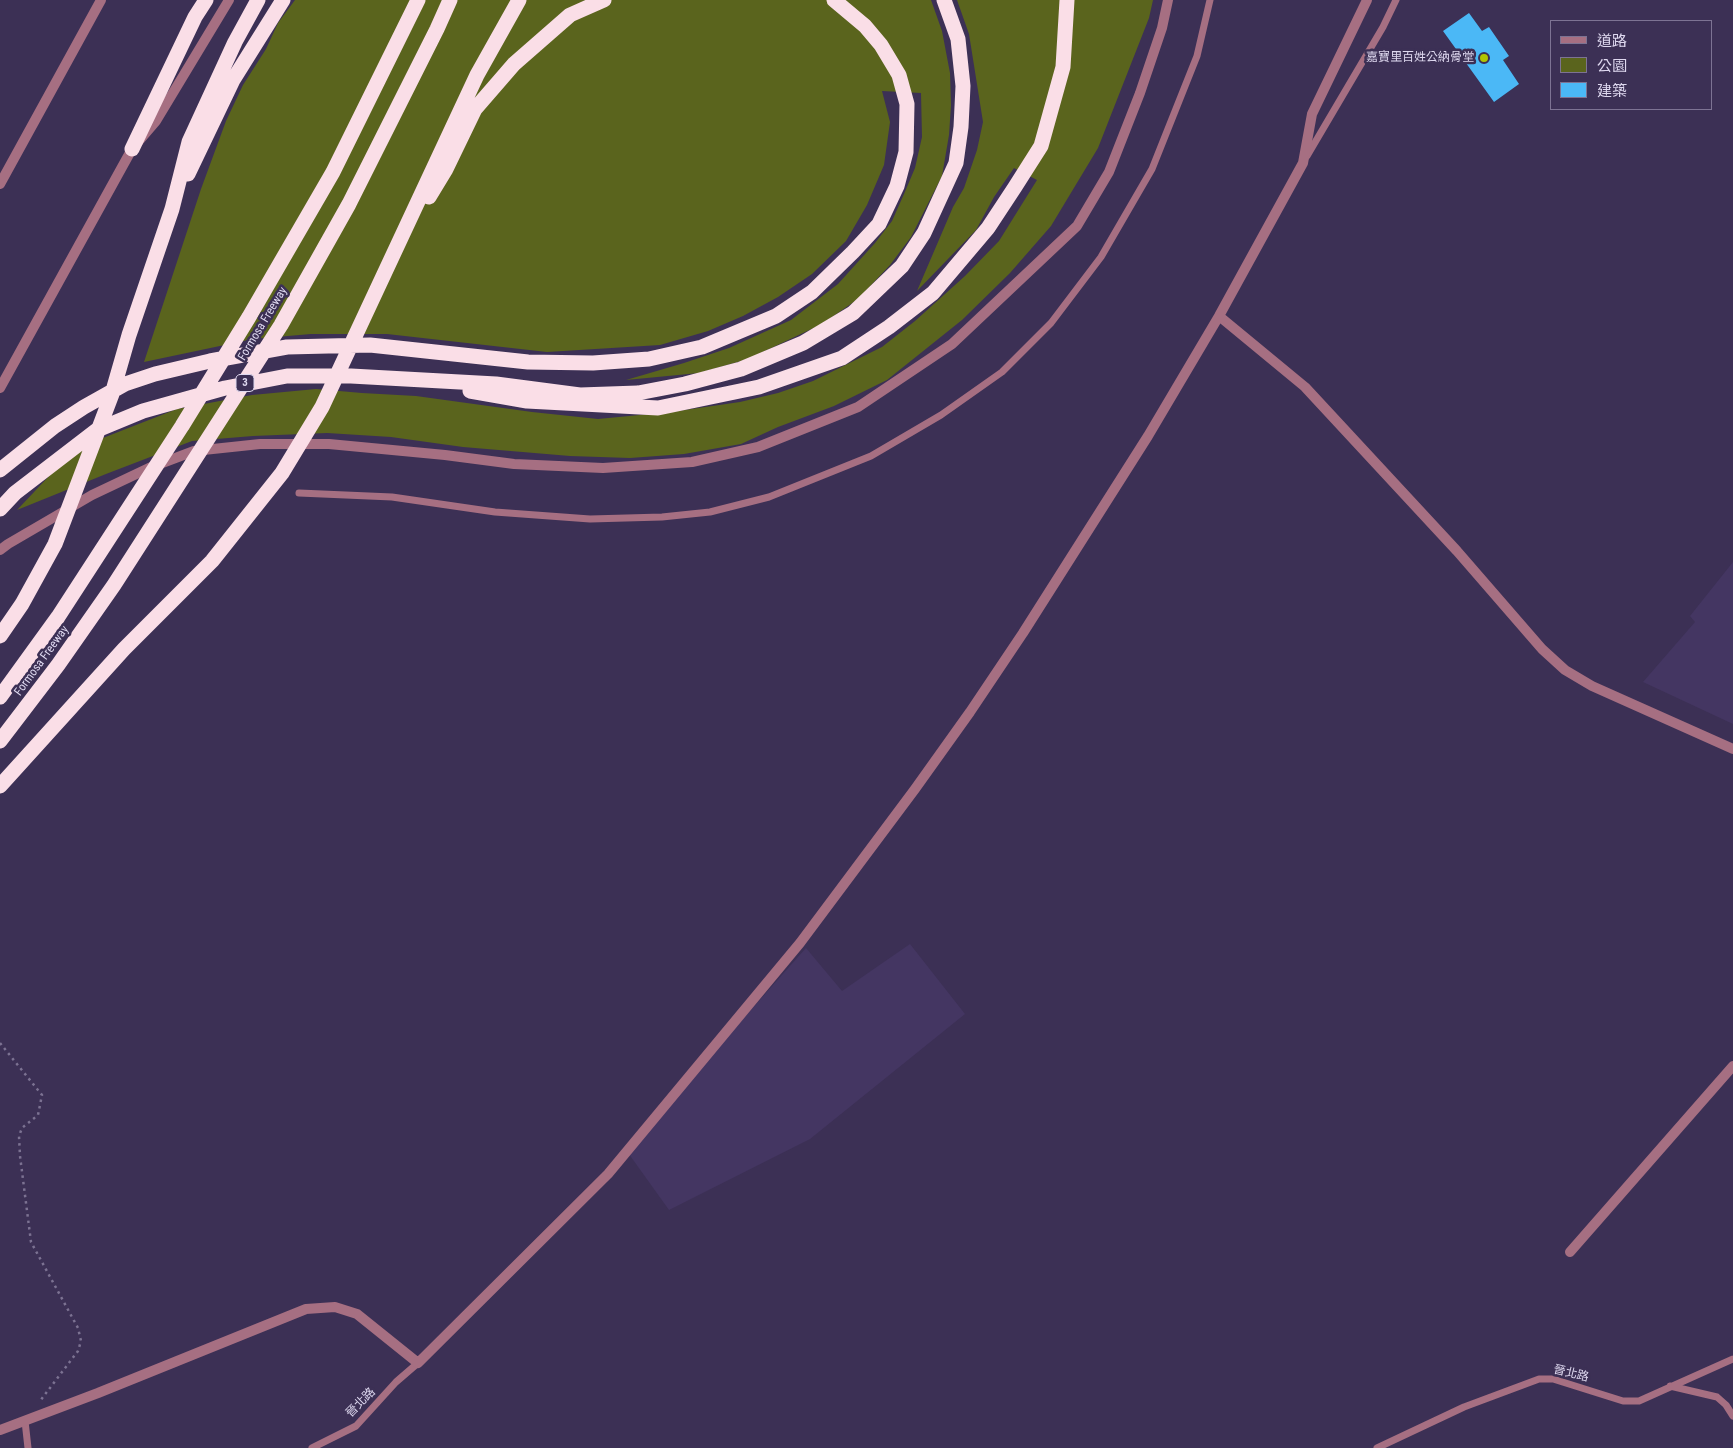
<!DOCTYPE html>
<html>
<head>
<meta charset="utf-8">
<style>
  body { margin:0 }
  #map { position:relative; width:1733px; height:1448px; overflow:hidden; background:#3c3055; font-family:"Roboto Condensed","Noto Sans TC",sans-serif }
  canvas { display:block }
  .legend { position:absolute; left:1550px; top:20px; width:162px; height:90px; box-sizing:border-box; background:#3c3055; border:1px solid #7d7393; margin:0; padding:6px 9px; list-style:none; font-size:15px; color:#ded8ef }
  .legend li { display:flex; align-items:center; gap:10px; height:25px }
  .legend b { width:25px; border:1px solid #7d7393 }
</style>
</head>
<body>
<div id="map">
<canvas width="1733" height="1448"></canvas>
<ul class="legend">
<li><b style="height:6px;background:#a66f82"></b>道路</li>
<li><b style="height:14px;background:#5a641d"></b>公園</li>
<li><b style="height:14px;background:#4bb8f6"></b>建築</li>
</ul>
</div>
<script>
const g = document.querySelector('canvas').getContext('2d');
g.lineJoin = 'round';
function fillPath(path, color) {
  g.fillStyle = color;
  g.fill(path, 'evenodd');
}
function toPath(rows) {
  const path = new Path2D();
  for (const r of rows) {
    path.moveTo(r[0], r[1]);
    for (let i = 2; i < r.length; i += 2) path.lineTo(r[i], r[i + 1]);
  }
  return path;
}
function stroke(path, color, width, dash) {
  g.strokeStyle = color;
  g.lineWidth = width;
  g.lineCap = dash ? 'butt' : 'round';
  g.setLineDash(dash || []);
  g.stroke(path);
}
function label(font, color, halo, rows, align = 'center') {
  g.font = font + ' "Roboto Condensed","Noto Sans TC",sans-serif';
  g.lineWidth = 5;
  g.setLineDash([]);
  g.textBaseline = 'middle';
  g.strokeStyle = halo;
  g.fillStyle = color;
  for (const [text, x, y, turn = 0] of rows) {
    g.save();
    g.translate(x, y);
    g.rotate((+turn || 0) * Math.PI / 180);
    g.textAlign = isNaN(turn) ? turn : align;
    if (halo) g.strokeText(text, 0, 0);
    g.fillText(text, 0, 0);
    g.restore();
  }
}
const built = toPath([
  [1733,562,1733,724,1643,682,1695,622,1690,616],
  [910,944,965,1014,810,1139,669,1210,626,1150,806,948,842,991]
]);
const green = toPath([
  [295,0,931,0,942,31,950,73,951,105,949,135,942,176,911,237,890,265,858,299,822,324,748,359,699,373,626,380,684,363,729,348,791,320,838,284,875,243,892,221,904,194,915,168,922,137,921,93,882,91,890,122,884,165,867,205,846,241,812,274,778,297,743,316,708,331,660,345,547,352,387,334,311,334,253,339,144,362,201,189,226,121,243,85,266,49,278,23],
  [957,0,1153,0,1149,18,1098,148,1051,226,1010,273,962,320,887,380,834,406,778,427,741,444,684,454,630,458,570,456,463,447,391,437,327,433,253,436,192,441,106,474,17,510,52,473,85,445,177,409,252,395,316,389,362,393,416,396,532,412,598,419,671,412,740,402,778,393,813,381,882,347,915,321,965,276,999,241,1037,180,1014,168,994,197,976,230,917,291,953,207,964,188,977,150,983,122,969,34]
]);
const building = toPath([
  [1469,13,1482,31,1489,27,1509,56,1503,60,1519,84,1494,102,1443,31]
]);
const path = toPath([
  [0,1043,42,1095,38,1115,22,1128,19,1136,20,1156,31,1242,78,1328,81,1341,78,1351,40,1401]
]);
const service = toPath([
  [1307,156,1383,27,1396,0],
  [299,493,392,497,495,512,590,519,662,517,710,512,769,497,871,456,941,415,1002,372,1051,323,1101,257,1152,169,1197,56,1210,0],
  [1670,1386,1717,1397,1726,1405,1733,1416],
  [25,1421,28,1448],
  [312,1448,356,1426,396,1382,418,1363],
  [1377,1448,1464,1407,1539,1379,1553,1379,1623,1401,1639,1401,1733,1359]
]);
const minor = toPath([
  [0,184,101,0],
  [1219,316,1305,387,1457,551,1542,649,1565,670,1592,686,1733,749],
  [1570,1252,1733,1066],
  [0,1430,98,1393,306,1309,335,1307,357,1314,418,1363,608,1174,800,943,915,789,970,712,1023,633,1148,436,1219,316,1303,163,1312,114,1367,0]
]);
const tertiary = toPath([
  [0,388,132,149,156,121,229,0],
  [0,550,8,544,92,495,149,468,194,451,260,444,329,444,445,455,514,464,603,468,692,462,758,447,858,407,952,344,1077,226,1109,172,1140,93,1162,28,1168,0]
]);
const motorway = toPath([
  [132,149,195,17,206,0],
  [188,174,233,80,283,0],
  [429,197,446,169,475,109,514,64,570,15,604,0],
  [470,391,527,401,658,408,759,387,842,358,889,327,933,293,988,228,1015,187,1041,146,1063,67,1067,0],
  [0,470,55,426,84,407,125,384,155,374,210,361,287,347,370,345,528,362,593,363,649,359,702,347,776,316,812,292,853,252,879,224,897,186,906,152,907,104,899,75,881,45,865,26,834,0],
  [0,509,15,493,97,430,143,411,225,388,287,376,351,376,496,384,580,395,638,393,685,384,741,369,803,343,853,313,902,266,924,233,956,163,961,127,963,86,958,39,944,0],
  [0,636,22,604,55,544,112,394,129,335,172,209,189,142,235,42,258,0],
  [0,697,58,617,182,426,249,317,333,172,418,0],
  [0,741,58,665,114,585,281,325,349,204,437,29,450,0],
  [0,786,124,649,212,561,282,473,322,407,477,75,519,0]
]);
const markers = [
  [1484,58,5,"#b0c502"]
];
const shields = [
  [245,383,18]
];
const shieldNames = [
  ["3",245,383]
];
const poiNames = [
  ["嘉寶里百姓公納骨堂",1474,58]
];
const streetNames = [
  ["Formosa Freeway",263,324,-59],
  ["Formosa Freeway",42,661,-54],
  ["晉北路",1571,1374,14],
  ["晉北路",361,1403,-45]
];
fillPath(built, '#443662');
fillPath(green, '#5a641d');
fillPath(building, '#4bb8f6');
stroke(path, '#7c7292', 2.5, [2.5, 4]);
stroke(service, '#a66f82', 7);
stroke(minor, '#a66f82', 10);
stroke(tertiary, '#a66f82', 10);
stroke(motorway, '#fadee7', 15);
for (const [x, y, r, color] of markers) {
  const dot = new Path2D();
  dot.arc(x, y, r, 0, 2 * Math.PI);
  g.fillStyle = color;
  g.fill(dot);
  stroke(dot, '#3c3055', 2);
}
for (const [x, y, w] of shields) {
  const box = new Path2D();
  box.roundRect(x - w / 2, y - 8.5, w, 17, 4);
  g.fillStyle = '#3c3055';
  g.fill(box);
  stroke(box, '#ded8ef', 1);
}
label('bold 11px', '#ded8ef', null, shieldNames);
label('12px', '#ded8ef', '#3c3055', poiNames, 'right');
label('12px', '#ded8ef', '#3c3055', streetNames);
</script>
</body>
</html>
